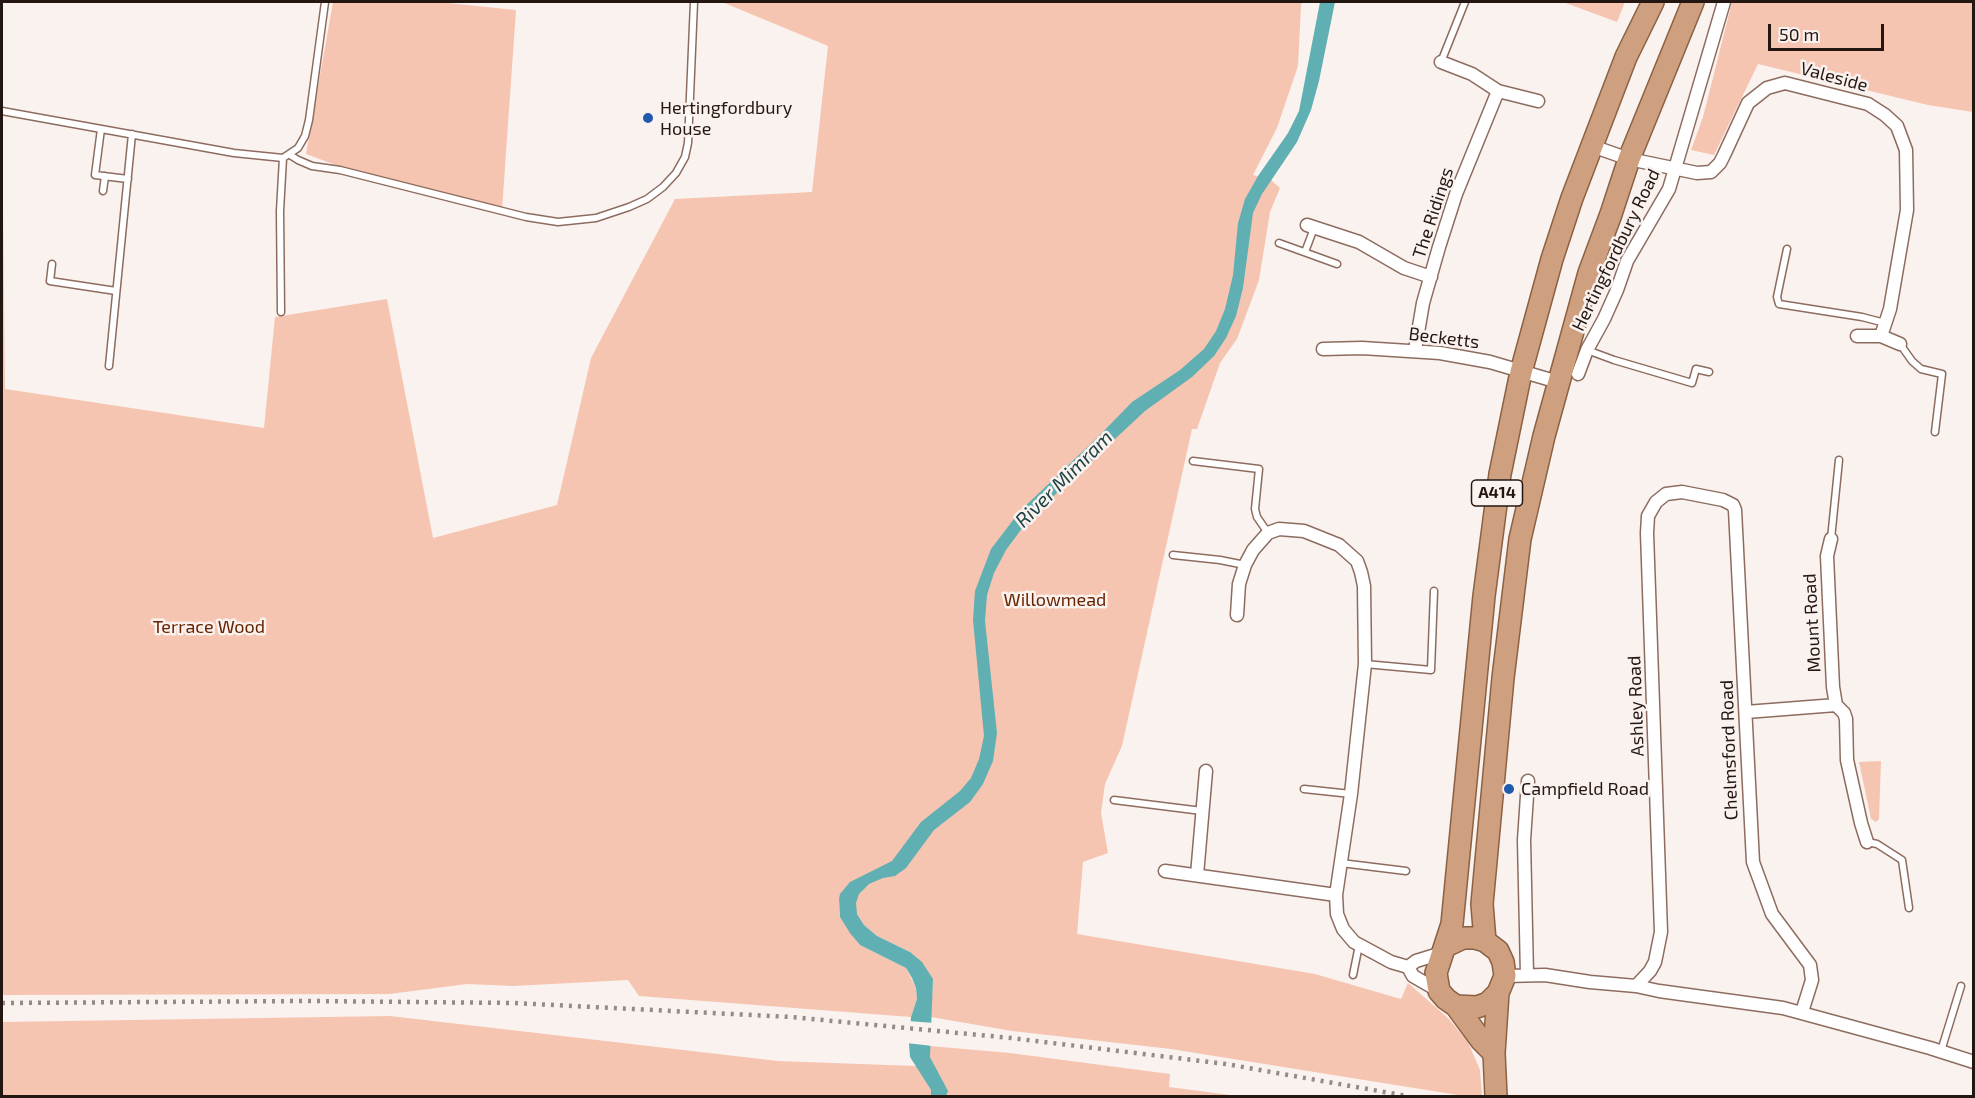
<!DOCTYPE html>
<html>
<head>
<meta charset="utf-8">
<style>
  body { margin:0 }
  #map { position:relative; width:1975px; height:1098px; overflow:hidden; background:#faf2ef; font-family:"Exo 2",sans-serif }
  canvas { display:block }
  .frame { position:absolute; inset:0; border:3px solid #241712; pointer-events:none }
  .scale { position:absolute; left:1768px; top:24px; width:116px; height:27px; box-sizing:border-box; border:3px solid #241712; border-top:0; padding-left:8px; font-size:18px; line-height:21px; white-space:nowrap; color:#241712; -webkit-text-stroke:4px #faf2ef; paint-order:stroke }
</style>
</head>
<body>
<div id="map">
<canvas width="1975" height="1098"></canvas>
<div class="frame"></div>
<div class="scale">50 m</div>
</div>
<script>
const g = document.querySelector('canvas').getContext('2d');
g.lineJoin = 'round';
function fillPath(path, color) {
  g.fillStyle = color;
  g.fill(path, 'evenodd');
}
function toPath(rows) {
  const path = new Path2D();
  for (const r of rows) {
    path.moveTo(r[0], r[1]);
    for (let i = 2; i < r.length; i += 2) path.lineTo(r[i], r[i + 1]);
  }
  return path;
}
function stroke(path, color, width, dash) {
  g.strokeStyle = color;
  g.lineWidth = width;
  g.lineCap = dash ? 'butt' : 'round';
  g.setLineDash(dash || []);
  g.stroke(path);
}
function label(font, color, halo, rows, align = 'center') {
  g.font = font + ' "Exo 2",sans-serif';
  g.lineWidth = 5;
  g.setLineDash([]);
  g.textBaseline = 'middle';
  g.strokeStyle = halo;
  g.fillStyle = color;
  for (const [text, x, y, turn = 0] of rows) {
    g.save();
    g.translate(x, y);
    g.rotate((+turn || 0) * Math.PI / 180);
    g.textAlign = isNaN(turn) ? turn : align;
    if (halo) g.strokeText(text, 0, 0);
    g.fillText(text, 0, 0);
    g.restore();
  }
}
const green = toPath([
  [333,2,438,2,516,10,502,210,349,170,306,154],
  [722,2,1302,2,1301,6,1298,66,1277,128,1253,175,1271,180,1280,188,1270,212,1259,280,1237,339,1220,363,1197,429,1192,429,1122,746,1105,784,1101,813,1108,853,1083,862,1077,934,1315,974,1401,999,1408,983,1448,1018,1468,1042,1480,1070,1482,1096,1464,1096,1171,1049,1012,1031,931,1017,933,979,910,952,877,936,864,925,857,914,839,899,840,917,860,945,906,968,916,988,917,999,911,1017,639,996,628,980,513,986,467,984,390,994,2,995,2,114,5,389,264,428,275,317,387,299,433,538,557,505,591,358,675,199,812,192,828,46],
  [1563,2,1625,2,1617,22],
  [1732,2,1973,2,1973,112,1928,105,1758,64,1714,155,1691,150,1703,117],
  [1881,761,1879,819,1876,822,1871,819,1859,762],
  [390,1016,778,1061,916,1066,931,1090,931,1096,2,1096,2,1022],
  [930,1046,1010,1053,1170,1074,1169,1087,1238,1096,946,1096,947,1091,930,1057]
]);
const water = toPath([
  [1320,2,1335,2,1319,81,1311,110,1297,142,1262,194,1253,213,1243,288,1236,316,1226,338,1214,356,1192,377,1145,411,1044,505,1020,531,1006,550,994,573,987,595,985,621,997,733,993,761,983,784,970,802,934,830,906,868,895,876,883,878,869,884,859,894,856,903,857,914,864,925,877,936,910,952,922,962,933,979,930,1057,948,1091,946,1096,931,1096,931,1090,910,1057,909,1044,911,1017,917,999,916,988,912,978,906,968,860,945,850,933,840,917,839,899,840,894,850,882,892,861,921,822,960,791,971,778,979,759,984,736,973,620,975,591,991,549,1020,511,1099,436,1132,402,1180,370,1204,349,1216,331,1225,309,1233,275,1238,223,1245,199,1258,176,1288,133,1299,111]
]);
const pier = toPath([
  [908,1021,934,1023,933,1046,906,1043]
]);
const service = toPath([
  [1441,62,1465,2],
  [2,111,234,153,283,158,298,148,305,136,309,120,325,2],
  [101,129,95,175,128,179],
  [290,155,298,160,312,166,340,170,526,217,558,222,596,218,629,207,647,199,663,187,676,173,685,157,688,143,694,2],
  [103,191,105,176],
  [1279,243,1337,264],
  [1787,249,1777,297,1779,304,1862,317,1885,323],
  [1305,252,1314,228],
  [52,264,50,281,116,291],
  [281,312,280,211,283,158],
  [1900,344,1912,361,1921,369,1942,374,1935,432],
  [1587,350,1614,360,1692,383,1696,369,1709,372],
  [109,366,132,134],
  [1193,461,1259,469,1255,509,1257,517,1268,533],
  [1831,539,1839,460],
  [1173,555,1220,560,1245,565],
  [1365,664,1431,670,1434,591],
  [1304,789,1351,794],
  [1114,800,1202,811],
  [1867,842,1877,844,1902,860,1909,908],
  [1341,863,1406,871],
  [1353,975,1359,945],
  [1941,1051,1961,986]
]);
const minor = toPath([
  [1441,62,1472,74,1498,91,1538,101],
  [1592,146,1629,159,1697,173,1711,172,1720,163,1724,155,1748,103,1767,88,1785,83,1868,104,1885,115,1897,126,1906,150,1907,210,1890,309,1881,336],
  [1307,225,1359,242,1404,268,1431,277],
  [1857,336,1881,336,1900,344],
  [1323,349,1362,348,1440,353,1490,362,1558,382],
  [1415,350,1423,303,1439,247,1456,194,1498,91],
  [1578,374,1587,350,1604,319,1617,290,1627,261,1669,189,1724,2],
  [1831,539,1827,556,1833,687,1836,705,1844,713,1846,719,1847,760,1861,823,1867,842],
  [1237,615,1239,584,1245,565,1253,550,1268,533,1279,529,1304,531,1339,545,1357,561,1361,572,1364,586,1365,664,1351,794,1336,895,1337,914,1343,929,1354,942,1391,962,1408,967,1413,976,1439,991],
  [1746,712,1836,705],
  [1165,871,1336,895],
  [1197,875,1206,771],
  [1408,967,1416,961,1442,953],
  [1527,975,1524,840,1528,781],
  [1505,976,1545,975,1590,982,1636,986,1659,991,1783,1008,1930,1048,1974,1062],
  [1636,986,1650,971,1655,962,1661,932,1647,533,1648,516,1656,502,1666,494,1682,492,1723,500,1733,505,1735,510,1753,862,1772,914,1810,965,1812,980,1802,1012]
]);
const trunk = toPath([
  [1485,941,1482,904,1503,678,1520,539,1544,436,1589,273,1611,214,1629,159,1693,2],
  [1446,946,1463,938,1475,938,1485,941,1498,951,1503,962,1505,976,1498,993,1494,1053,1496,1096],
  [1498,993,1488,1003,1477,1007,1456,1006,1446,999,1439,991,1436,973,1452,924,1484,596,1500,474,1521,372,1552,259,1572,198,1626,57,1653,2],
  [1456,1006,1481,1040,1494,1053]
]);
const rail = toPath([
  [2,1003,308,1001,514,1003,791,1017,1011,1038,1226,1064,1407,1096]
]);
const markers = [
  [648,118,6,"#205aac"],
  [1509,789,6,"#205aac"]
];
const shields = [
  [1497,493,51]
];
const shieldNames = [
  ["A414",1497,493]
];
const streetNames = [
  ["Valeside",1834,77,15],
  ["The Ridings",1433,213,-72],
  ["Hertingfordbury Road",1616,250,-64],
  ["Becketts",1444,338,7],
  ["Mount Road",1812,623,-93],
  ["Ashley Road",1636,706,-92],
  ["Chelmsford Road",1729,750,-92]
];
const poiNames = [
  ["Hertingfordbury",660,108],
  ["House",660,129],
  ["Campfield Road",1521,789]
];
const parkNames = [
  ["Willowmead",1055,600],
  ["Terrace Wood",209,627]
];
const waterNames = [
  ["River Mimram",1064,479,-45]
];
fillPath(green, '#f6c5b1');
fillPath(water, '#60afb3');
fillPath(pier, '#faf2ef');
stroke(service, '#8d6c5f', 9);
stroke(minor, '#8d6c5f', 15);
stroke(trunk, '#8b6144', 24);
stroke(service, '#fff', 6);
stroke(minor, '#fff', 12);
stroke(trunk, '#cea07f', 21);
stroke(rail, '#948a86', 4.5, [3, 6]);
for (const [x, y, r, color] of markers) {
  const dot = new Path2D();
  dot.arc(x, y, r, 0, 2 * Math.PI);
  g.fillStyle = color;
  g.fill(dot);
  stroke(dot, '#faf2ef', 2);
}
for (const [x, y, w] of shields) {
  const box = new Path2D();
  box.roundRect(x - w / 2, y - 13, w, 26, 4.5);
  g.fillStyle = '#faf2ef';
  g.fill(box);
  stroke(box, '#241712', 1.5);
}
label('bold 16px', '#241712', null, shieldNames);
label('18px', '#241712', '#faf2ef', streetNames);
label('18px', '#241712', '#faf2ef', poiNames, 'left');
label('18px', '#682300', '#faf2ef', parkNames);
label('italic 20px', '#1c4244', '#faf2ef', waterNames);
</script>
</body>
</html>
